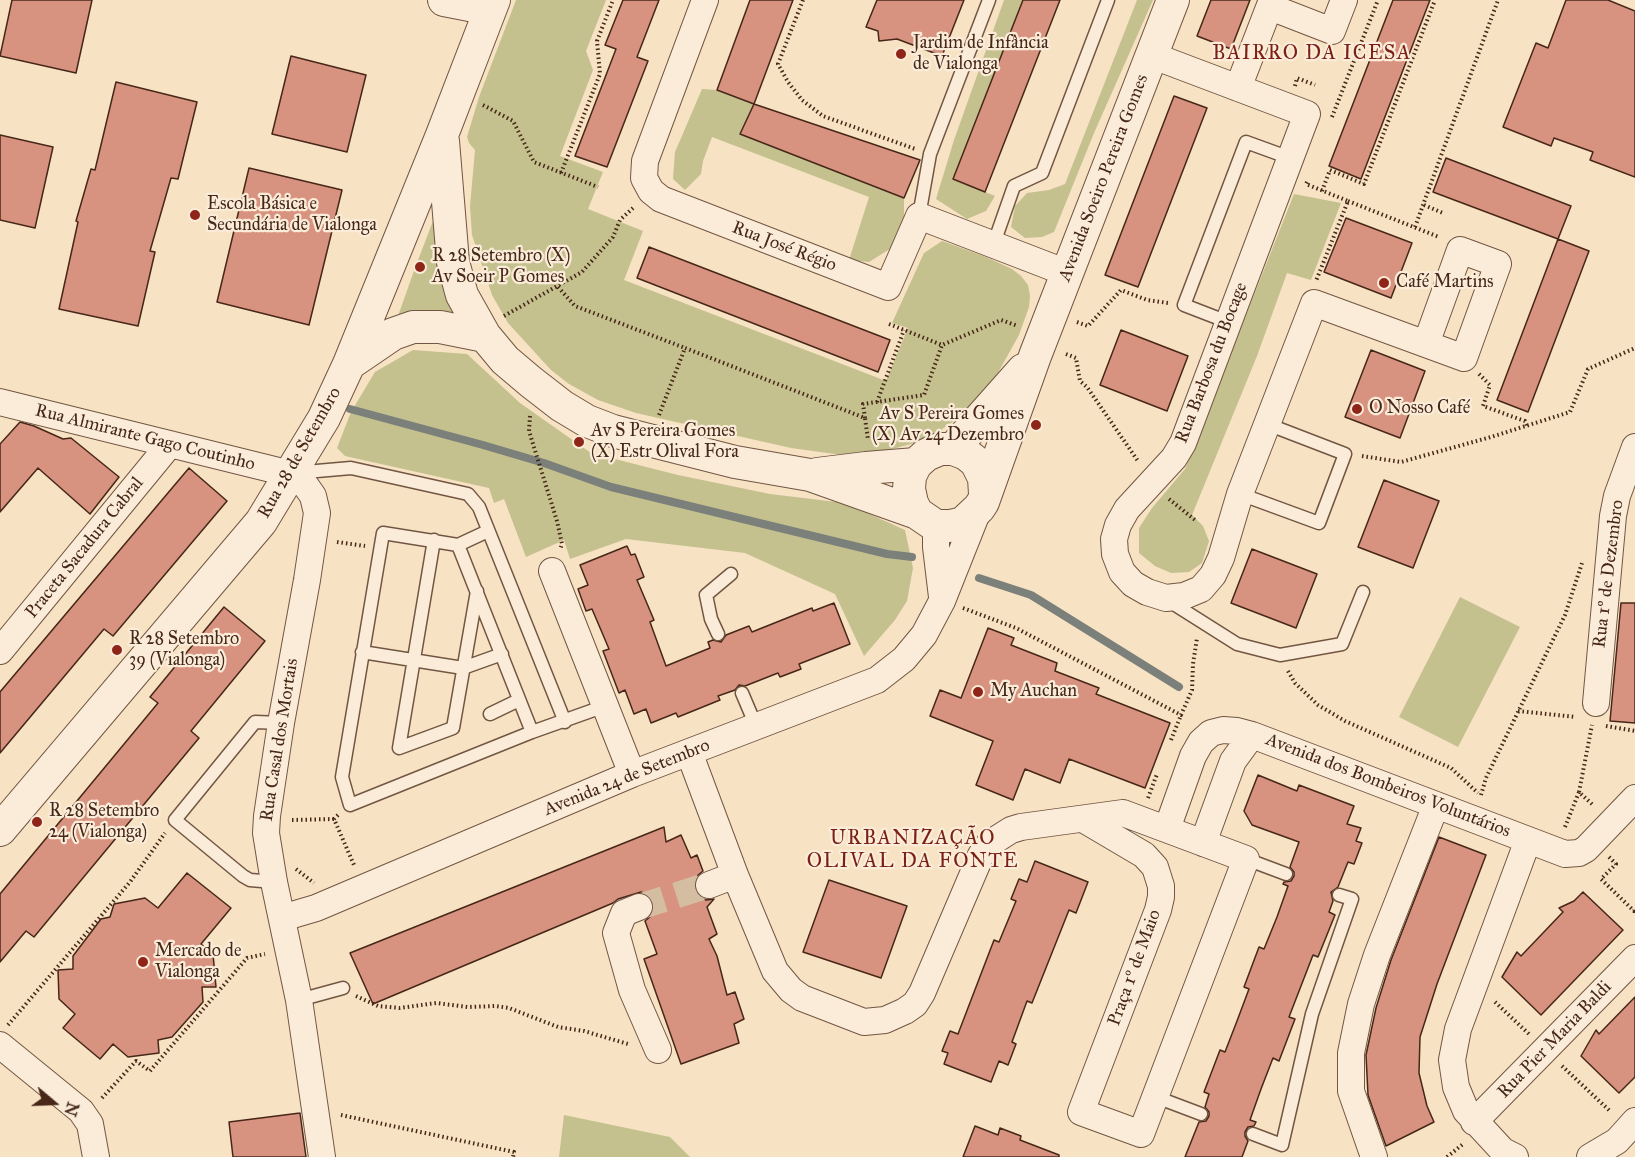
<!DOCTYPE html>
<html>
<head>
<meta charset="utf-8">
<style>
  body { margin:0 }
  #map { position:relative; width:1635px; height:1157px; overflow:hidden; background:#f7e2c3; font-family:"IM FELL Great Primer",serif }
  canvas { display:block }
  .north { position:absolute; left:24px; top:1073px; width:60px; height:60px; -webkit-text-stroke:4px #faecd8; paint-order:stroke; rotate:109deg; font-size:16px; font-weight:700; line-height:24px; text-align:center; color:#462718 }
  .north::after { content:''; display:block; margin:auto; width:21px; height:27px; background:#462718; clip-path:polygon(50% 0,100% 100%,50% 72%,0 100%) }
</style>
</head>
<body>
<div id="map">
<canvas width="1635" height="1157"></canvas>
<div class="north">N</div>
</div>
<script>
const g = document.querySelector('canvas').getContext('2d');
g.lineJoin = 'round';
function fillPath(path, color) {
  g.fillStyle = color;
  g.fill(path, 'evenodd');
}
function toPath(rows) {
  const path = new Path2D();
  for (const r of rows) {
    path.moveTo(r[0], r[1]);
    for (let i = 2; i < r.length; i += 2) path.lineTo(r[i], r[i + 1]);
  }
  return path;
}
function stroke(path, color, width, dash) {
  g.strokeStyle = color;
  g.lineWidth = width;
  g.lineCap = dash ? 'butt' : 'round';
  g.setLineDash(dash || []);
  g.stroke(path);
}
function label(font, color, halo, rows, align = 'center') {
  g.font = font + ' "IM FELL Great Primer",serif';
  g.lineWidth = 4.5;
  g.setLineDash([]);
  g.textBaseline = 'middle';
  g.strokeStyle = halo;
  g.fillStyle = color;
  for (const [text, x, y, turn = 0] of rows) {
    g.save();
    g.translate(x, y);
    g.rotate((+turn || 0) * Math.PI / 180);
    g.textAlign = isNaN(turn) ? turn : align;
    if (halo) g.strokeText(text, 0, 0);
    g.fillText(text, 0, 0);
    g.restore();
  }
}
const green = toPath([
  [516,0,606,0,586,51,593,70,560,156,603,172,588,209,643,231,624,280,886,381,908,328,892,323,924,253,942,241,986,257,1012,269,1021,276,1028,285,1030,296,1029,307,1019,335,994,380,963,415,926,440,881,452,842,455,791,448,636,413,598,400,569,384,551,370,508,323,492,295,472,235,470,206,475,150,469,143,467,137,479,97],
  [1004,0,1023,0,953,179,995,196,986,211,967,219,936,199,954,140],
  [1137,0,1153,0,1094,133,1054,232,1042,237,1025,238,1011,227,1015,206,1027,193,1049,190,1065,184],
  [702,89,717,90,754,104,740,134,904,198,904,220,893,247,869,262,849,260,869,197,712,137,703,161,701,174,685,190,673,179,675,152],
  [1294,194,1341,203,1311,280,1287,273,1257,356,1192,515,1203,526,1209,541,1202,563,1189,572,1171,573,1155,566,1139,553,1139,528,1152,508,1185,469],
  [438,208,460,318,398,316,415,268],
  [413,350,467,354,520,403,591,453,678,475,770,494,845,503,905,530,913,568,907,601,895,620,864,656,835,594,745,553,626,539,570,559,564,540,526,557,504,499,494,503,489,488,345,456,337,448,351,412,375,372],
  [1460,597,1520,627,1458,747,1399,717],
  [564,1115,670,1137,690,1157,559,1157]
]);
const stream = toPath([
  [350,409,483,445,544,463,611,487,887,554,912,557],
  [979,578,1031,595,1179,687]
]);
const building = toPath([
  [12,0,92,0,76,73,0,56,12,0],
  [623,0,659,0,637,57,648,61,607,167,575,156,616,49,605,45,623,0],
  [750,0,793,0,754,104,717,90,750,0],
  [877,0,964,0,942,56,897,39,879,41,878,31,866,27,877,0],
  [1023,0,1060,0,985,192,953,179,1023,0],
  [1211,0,1250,0,1231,49,1197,36,1211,0],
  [1393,0,1430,0,1361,179,1329,166,1393,0],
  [1566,0,1608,0,1635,11,1635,177,1590,160,1593,152,1554,138,1551,146,1503,127,1536,43,1548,48,1566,0],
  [291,56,366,75,347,152,272,134,291,56],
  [116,82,197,102,178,179,171,178,150,251,155,252,138,326,59,309,78,222,76,221,91,169,95,170,116,82],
  [1174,96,1207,108,1138,287,1105,275,1174,96],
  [754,104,920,160,904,198,740,134,754,104],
  [0,135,53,147,35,228,0,220,0,135],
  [1446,158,1571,206,1558,239,1433,192,1446,158],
  [249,168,342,190,309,325,217,302,249,168],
  [1346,218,1412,243,1391,298,1324,272,1346,218],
  [1558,239,1589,251,1528,412,1497,400,1558,239],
  [649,247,890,340,878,372,637,278,649,247],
  [1121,330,1188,356,1167,411,1100,385,1121,330],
  [1371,350,1425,371,1400,438,1345,417,1371,350],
  [20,422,34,426,63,439,71,438,119,477,90,514,38,468,0,512,0,444,20,422],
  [189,468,227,501,113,636,104,629,0,753,0,692,189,468],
  [1384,480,1439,501,1413,568,1358,547,1384,480],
  [627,546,631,555,635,554,644,577,637,580,654,620,650,622,666,666,710,648,708,642,713,640,721,642,726,635,749,626,752,632,812,608,813,611,834,603,850,644,799,664,801,669,780,677,778,673,745,686,739,685,735,690,718,696,720,700,678,717,676,713,651,723,646,709,634,714,625,690,619,693,603,651,609,649,592,609,586,611,578,589,588,585,580,565,627,546],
  [1252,549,1317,574,1296,628,1231,603,1252,549],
  [1621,603,1635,603,1635,723,1610,721,1621,603],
  [224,607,265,641,191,731,199,738,34,937,26,931,0,962,0,894,158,703,150,697,224,607],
  [988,628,1014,638,1011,645,1057,663,1055,671,1099,688,1096,694,1170,723,1145,788,1069,759,1060,783,1025,769,1013,800,976,785,993,741,930,716,940,690,961,698,988,628],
  [1258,775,1297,791,1299,785,1354,806,1347,824,1361,828,1356,841,1362,843,1354,864,1348,862,1338,887,1331,892,1333,901,1329,912,1335,915,1318,957,1313,955,1289,1017,1295,1019,1279,1061,1273,1058,1261,1089,1250,1120,1256,1122,1254,1126,1248,1127,1245,1132,1245,1136,1248,1141,1242,1157,1185,1157,1199,1122,1206,1121,1209,1116,1209,1112,1205,1107,1209,1094,1204,1092,1220,1050,1225,1052,1237,1021,1249,989,1244,987,1259,947,1264,949,1277,917,1288,886,1283,884,1284,882,1291,881,1294,876,1294,872,1290,867,1299,842,1252,825,1244,811,1258,775],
  [664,827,666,842,681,835,691,858,697,855,703,871,697,876,694,882,695,890,700,897,706,900,714,899,707,907,717,934,709,939,717,956,727,995,735,992,744,1019,734,1024,739,1043,681,1064,644,959,657,954,645,921,651,916,654,910,653,902,648,895,641,892,618,899,613,903,373,1004,350,953,664,827],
  [1439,837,1486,855,1437,984,1420,1037,1419,1073,1427,1106,1434,1122,1386,1146,1368,1095,1366,1055,1376,1008,1391,960,1439,837],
  [1035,861,1088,882,1076,913,1069,910,1032,1003,1027,1001,1012,1042,1016,1044,1008,1065,999,1061,991,1082,944,1064,948,1053,942,1051,950,1031,958,1034,994,940,999,942,1016,901,1011,899,1019,879,1027,882,1035,861],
  [187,873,231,908,201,944,213,954,216,987,202,987,203,1002,172,1037,158,1040,159,1053,128,1057,113,1044,100,1059,63,1028,75,1014,59,999,58,970,73,969,73,956,101,919,110,917,114,904,145,898,158,908,187,873],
  [829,880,907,906,881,978,803,952,829,880],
  [1583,892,1623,930,1541,1015,1502,977,1517,952,1521,956,1563,912,1559,908,1574,901,1583,892],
  [1635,997,1635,1077,1619,1093,1581,1056,1596,1030,1599,1034,1635,997],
  [300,1113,306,1157,233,1157,229,1122,300,1113],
  [975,1126,998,1135,1000,1128,1021,1136,1020,1140,1059,1155,1059,1157,963,1157,975,1126]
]);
const minorTunnel = toPath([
  [639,907,709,885]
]);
const path = toPath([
  [803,0,778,64,788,82,802,100,823,116,915,149],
  [1295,86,1297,78,1315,85],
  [483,105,513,121,534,162,598,187],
  [1332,117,1378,0],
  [561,173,600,74,597,41,613,0],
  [1307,182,1306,184,1348,201,1316,281],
  [1322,191,1330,170,1364,184,1435,0],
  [1348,201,1439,237],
  [1424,205,1443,213],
  [1415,227,1498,0],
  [558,287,575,306,685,348],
  [504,316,582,272,613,237,620,220,633,208],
  [1077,322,1088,326,1121,290,1147,300,1168,303],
  [889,324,942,345,1001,320,1018,326],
  [1066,354,1076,358,1080,381,1087,387,1138,461],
  [1479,374,1490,385,1483,406,1525,421,1527,426],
  [877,402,904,330],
  [659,415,685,348,865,418,868,440],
  [530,416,529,431,557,521,562,544,560,550],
  [865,418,863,404,924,395,942,345],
  [1362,456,1401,462,1491,437,1570,412,1588,369,1635,348],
  [1169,499,1195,520],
  [337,542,365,546],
  [963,608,1016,628,1181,715,1192,690,1193,664,1197,638],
  [1288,671,1295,683,1318,705,1345,721,1451,768,1478,793],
  [1518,711,1576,717],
  [1606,726,1635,731],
  [1171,740,1181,715],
  [1579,792,1592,725],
  [1481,795,1486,778,1565,615,1582,563],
  [1148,798,1157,774],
  [338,815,334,819,354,865],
  [292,820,334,819],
  [1565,827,1579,792,1594,806],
  [1609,857,1616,864,1601,879,1634,911,1635,909],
  [296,869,314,883],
  [356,996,378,1006,400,1008,436,1003,468,1007,496,1006,509,1008,558,1027,584,1031,628,1044],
  [1495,1002,1529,1034],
  [8,1025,130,882,165,833],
  [1562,1066,1611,1112],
  [102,1098,136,1061,150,1071,247,958,265,954],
  [341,1115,514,1152,513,1157],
  [1447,1157,1463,1144]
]);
const service = toPath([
  [919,216,930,154,989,0],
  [994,243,1014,186,1042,173,1108,0],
  [1228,322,1184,305,1246,142,1290,158],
  [294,473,351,468,468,494,479,507,565,722],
  [1240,494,1319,523,1345,454,1267,424],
  [488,531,458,545,383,533,342,777,350,805,532,732,605,706],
  [434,540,399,748,453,728,477,591],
  [458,545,532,732],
  [1169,601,1237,644,1280,655,1342,644,1363,592],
  [718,634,711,619,706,595,731,574],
  [362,652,463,668,502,654],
  [742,693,756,726],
  [490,714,519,700],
  [1246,859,1286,874],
  [274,882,250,880,243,876,175,820,255,722,281,723],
  [299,1000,343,988],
  [1156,1097,1201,1114],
  [1253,1134,1282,1145,1312,1014,1352,899,1339,895]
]);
const minor = toPath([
  [705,0,645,161,644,178,651,191,661,199,888,287,919,216,1067,273],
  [1270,7,1332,31,1344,0],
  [1151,55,1307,114,1183,443,1174,458,1127,509,1118,525,1114,539,1115,554,1122,572,1133,584,1147,592,1166,598,1184,596,1201,589,1213,575,1221,558,1240,494,1314,303,1464,358,1498,264,1460,250,1426,344],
  [1238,88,1272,0],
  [0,402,291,474,306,486,313,496,317,513,307,580,281,723,267,816,266,833,274,882,299,1000,322,1157],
  [936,526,936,547,942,597],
  [552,571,632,774],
  [0,651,170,444],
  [1596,703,1613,516,1617,496,1635,447],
  [689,752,735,875,775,971,791,990,802,998,864,1022,885,1020,905,1011,915,1004,922,993,981,855,989,844,1011,830,1021,827,1123,813,1246,859,1141,1134,1081,1112,1158,910,1161,897,1161,886,1155,867,1144,855,1083,819],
  [1167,829,1193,756,1201,742,1211,733,1223,730,1237,731,1252,735,1565,854,1579,853,1586,849,1635,798],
  [1203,843,1233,761,1252,735],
  [709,885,735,875],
  [639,907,624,913,616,933,632,990,658,1050],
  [282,918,316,908,632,774,877,680,904,659,924,635,942,601,979,508],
  [0,1045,81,1111,90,1124,96,1157],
  [1474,1122,1635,958],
  [1374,1157,1351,1091,1351,1053,1361,1004,1377,955,1436,805],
  [1515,1157,1503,1151,1466,1111,1456,1087,1452,1060,1458,1029,1528,840],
  [1590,1157,1617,1141,1635,1121]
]);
const tertiary = toPath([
  [444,0,490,9],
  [443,141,453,262,462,295,485,336,505,360,531,382,562,406,587,421,613,431,735,462,810,475,917,513],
  [349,364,393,334,413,327,440,327,485,336],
  [953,449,1023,370],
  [817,474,866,468,916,464],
  [985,494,984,478,976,462,966,454,953,449,940,449,926,455,916,464,910,476,909,489,912,503,917,513,936,526,950,526,963,523,979,508,983,502,1035,356,1173,0],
  [0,830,261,522,324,418,349,364,442,135,494,0]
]);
const markers = [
  [901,54,6,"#8f2418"],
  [195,215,6,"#8f2418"],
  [420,267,6,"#8f2418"],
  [1384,283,6,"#8f2418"],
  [1357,409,6,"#8f2418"],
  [1036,425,6,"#8f2418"],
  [579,442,6,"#8f2418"],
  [117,650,6,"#8f2418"],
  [978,692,6,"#8f2418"],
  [37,822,6,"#8f2418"],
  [143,962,6,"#8f2418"]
];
const poiNames = [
  ["Jardim de Infância",913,44],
  ["de Vialonga",913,65],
  ["Escola Básica e",207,205],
  ["Secundária de Vialonga",207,226],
  ["R 28 Setembro (X)",432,257],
  ["Av Soeir P Gomes",432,278],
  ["Café Martins",1396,283],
  ["O Nosso Café",1369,409],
  ["Av S Pereira Gomes",1024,415,"right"],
  ["(X) Av 24 Dezembro",1024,436,"right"],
  ["Av S Pereira Gomes",591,432],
  ["(X) Estr Olival Fora",591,453],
  ["R 28 Setembro",129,640],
  ["39 (Vialonga)",129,661],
  ["My Auchan",990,692],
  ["R 28 Setembro",49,812],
  ["24 (Vialonga)",49,833],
  ["Mercado de",155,952],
  ["Vialonga",155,973]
];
const streetNames = [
  ["Avenida Soeiro Pereira Gomes",1104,178,-69],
  ["Rua José Régio",784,247,21],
  ["Rua Barbosa du Bocage",1212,363,-69],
  ["Rua Almirante Gago Coutinho",145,438,14],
  ["Rua 28 de Setembro",300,453,-60],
  ["Praceta Sacadura Cabral",85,548,-51],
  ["Rua 1º de Dezembro",1609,574,-83],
  ["Rua Casal dos Mortais",280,740,-81],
  ["Avenida 24 de Setembro",627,778,-22],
  ["Avenida dos Bombeiros Voluntários",1388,786,21],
  ["Praça 1º de Maio",1135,968,-70],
  ["Rua Pier Maria Baldi",1555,1040,-46]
];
const neighbourhoodNames = [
  ["BAIRRO DA ICESA",1312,54],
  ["URBANIZAÇÃO",913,839],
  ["OLIVAL DA FONTE",913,862]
];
fillPath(green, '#c4c18f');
stroke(stream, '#7b807a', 8);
fillPath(building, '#d89280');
stroke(building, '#462718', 1.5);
stroke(minorTunnel, '#d4bda1', 26, [26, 13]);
stroke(service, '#725643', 15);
stroke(minor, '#725643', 28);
stroke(tertiary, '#725643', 34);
stroke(path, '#462718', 4, [1.5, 3]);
stroke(service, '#faecd8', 12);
stroke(minor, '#faecd8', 26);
stroke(tertiary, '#faecd8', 32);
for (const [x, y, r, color] of markers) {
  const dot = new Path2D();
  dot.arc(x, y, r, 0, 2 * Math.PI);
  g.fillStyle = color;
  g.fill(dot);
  stroke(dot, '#faecd8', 2);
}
label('18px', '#462718', '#faecd8', poiNames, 'left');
label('18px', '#462718', '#faecd8', streetNames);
g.letterSpacing = '1.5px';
label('20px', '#7a1f14', '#faecd8', neighbourhoodNames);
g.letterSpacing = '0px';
</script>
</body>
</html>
